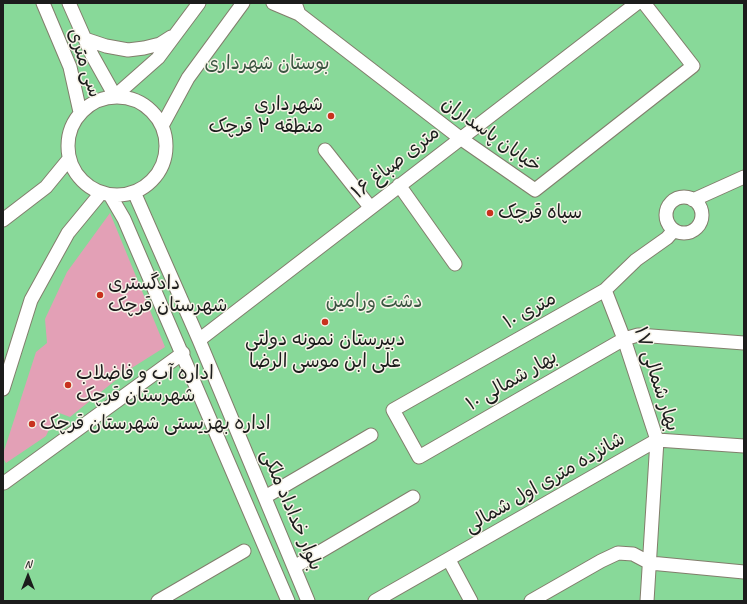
<!DOCTYPE html>
<html>
<head>
<meta charset="utf-8">
<style>
  body { margin:0 }
  #map { position:relative; width:747px; height:604px; overflow:hidden; background:#e8e0bc; font-family:Caveat,sans-serif }
  canvas { display:block }
  .frame { position:absolute; inset:0; border:4px solid #1c1c1c; pointer-events:none }
  .north { position:absolute; left:8px; top:556px; width:40px; height:40px; -webkit-text-stroke:3px #f7f3e8; paint-order:stroke; rotate:0deg; font-size:11px; font-weight:700; line-height:16px; text-align:center; color:#1c1c1c }
  .north::after { content:''; display:block; margin:auto; width:14px; height:18px; background:#1c1c1c; clip-path:polygon(50% 0,100% 100%,50% 72%,0 100%) }
</style>
</head>
<body>
<div id="map">
<canvas width="747" height="604"></canvas>
<div class="frame"></div>
<div class="north">N</div>
</div>
<script>
const g = document.querySelector('canvas').getContext('2d');
g.lineJoin = 'round';
function fillPath(path, color) {
  g.fillStyle = color;
  g.fill(path, 'evenodd');
}
function toPath(rows) {
  const path = new Path2D();
  for (const r of rows) {
    if (r.length === 3) {
      path.moveTo(r[0] + r[2], r[1]);
      path.arc(r[0], r[1], r[2], 0, 2 * Math.PI);
      continue;
    }
    path.moveTo(r[0], r[1]);
    for (let i = 2; i < r.length; i += 2) path.lineTo(r[i], r[i + 1]);
  }
  return path;
}
function stroke(path, color, width, dash) {
  g.strokeStyle = color;
  g.lineWidth = width;
  g.lineCap = dash ? 'butt' : 'round';
  g.setLineDash(dash || []);
  g.stroke(path);
}
function label(font, color, halo, rows, align = 'center') {
  g.font = font + ' Caveat,"Playpen Sans Arabic",sans-serif';
  g.lineWidth = 3;
  g.setLineDash([]);
  g.textBaseline = 'middle';
  g.strokeStyle = halo;
  g.fillStyle = color;
  for (const [text, x, y, turn = 0] of rows) {
    g.save();
    g.translate(x, y);
    g.rotate((+turn || 0) * Math.PI / 180);
    g.textAlign = isNaN(turn) ? turn : align;
    if (halo) g.strokeText(text, 0, 0);
    g.fillText(text, 0, 0);
    g.restore();
  }
}
const green = toPath([
  [3,3,744,3,744,601,3,601]
]);
const building = toPath([
  [110,213,165,347,127,371,70,417,46,408,57,412,46,436,6,463,3,458,3,454,36,352,47,343,45,319,67,272]
]);
const minor = toPath([
  [43,3,70,67,80,112],
  [69,3,92,55,115,96,158,58,199,3],
  [273,3,299,14,295,3],
  [299,14,460,138,535,190,693,66,644,3],
  [85,39,106,46,128,50,144,48,160,44,171,37],
  [117,146,49],
  [162,126,188,78,243,3],
  [325,150,370,207],
  [399,185,455,264],
  [134,192,199,340,308,601],
  [110,195,124,219,288,601],
  [684,215,18],
  [693,200,744,177],
  [3,220,46,187,69,159],
  [674,230,667,238,636,260,605,290,393,410,419,457,624,339,638,335,744,343],
  [605,290,624,339,657,440,647,601],
  [199,340,637,3],
  [3,389,31,300,68,233,101,193],
  [4,483,183,353],
  [265,497,371,435],
  [449,560,471,601],
  [294,567,413,497],
  [158,601,244,551],
  [375,601,657,440,744,446],
  [531,601,601,561,618,553,633,554,650,563,744,572]
]);
const markers = [
  [331,116,4,"#c8321e"],
  [490,213,4,"#c8321e"],
  [100,295,4,"#c8321e"],
  [325,322,4,"#c8321e"],
  [68,385,4,"#c8321e"],
  [32,424,4,"#c8321e"]
];
const streetNames = [
  ["سی متری",84,63,72],
  ["خیابان پاسداران",491,135,35],
  ["۱۶ متری صباغ",396,163,-38],
  ["۱۰ متری",530,311,-29],
  ["بهار شمالی ۱۷",656,379,72],
  ["بهار شمالی ۱۰",512,381,-30],
  ["شانزده متری اول شمالی",545,483,-30],
  ["بلوار خداداد ملکی",291,510,67]
];
const parkNames = [
  ["بوستان شهرداری",267,64],
  ["دشت ورامین",374,302]
];
const poiNames = [
  ["شهرداری",323,105,"right"],
  ["منطقه ۲ قرچک",323,127,"right"],
  ["سپاه قرچک",498,213],
  ["دادگستری",108,284],
  ["شهرستان قرچک",108,306],
  ["دبیرستان نمونه دولتی",325,340,"center"],
  ["علی ابن موسی الرضا",325,362,"center"],
  ["اداره آب و فاضلاب",76,374],
  ["شهرستان قرچک",76,396],
  ["اداره بهزیستی شهرستان قرچک",40,424]
];
fillPath(green, '#88d999');
fillPath(building, '#e3a0b6');
stroke(minor, '#827e6c', 15);
stroke(minor, '#fff', 13);
for (const [x, y, r, color] of markers) {
  const dot = new Path2D();
  dot.arc(x, y, r, 0, 2 * Math.PI);
  g.fillStyle = color;
  g.fill(dot);
  stroke(dot, '#f7f3e8', 1.5);
}
label('19px', '#1c1c1c', '#f7f3e8', streetNames);
label('19px', '#3c5542', '#f7f3e8', parkNames);
label('19px', '#1c1c1c', '#f7f3e8', poiNames, 'left');
</script>
</body>
</html>
